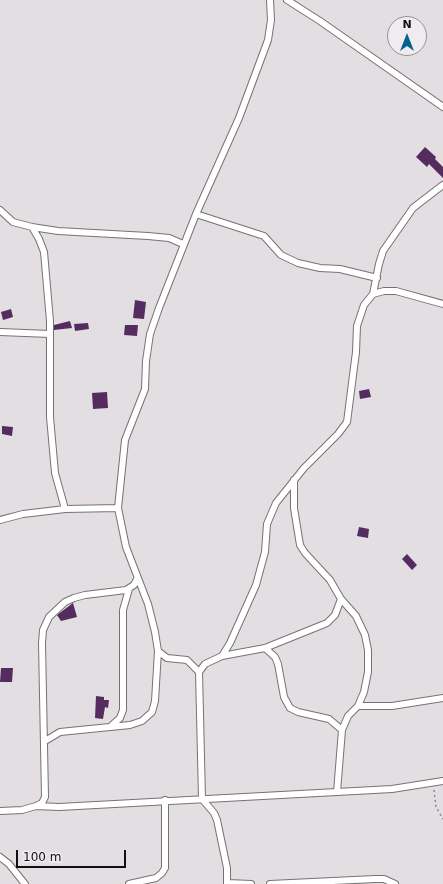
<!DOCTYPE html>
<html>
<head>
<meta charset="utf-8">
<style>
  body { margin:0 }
  #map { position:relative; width:443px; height:884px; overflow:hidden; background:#e2dee1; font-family:"DejaVu Sans",sans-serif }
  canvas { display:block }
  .north { position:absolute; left:387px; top:16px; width:40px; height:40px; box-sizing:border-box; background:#efebee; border:1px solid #969395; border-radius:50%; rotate:0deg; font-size:11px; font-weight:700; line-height:16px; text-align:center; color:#100f10 }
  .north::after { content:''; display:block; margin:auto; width:14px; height:18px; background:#066191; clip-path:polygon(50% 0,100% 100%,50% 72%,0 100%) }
  .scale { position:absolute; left:16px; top:850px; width:110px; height:18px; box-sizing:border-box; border:2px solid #100f10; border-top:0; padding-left:5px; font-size:12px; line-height:14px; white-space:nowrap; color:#100f10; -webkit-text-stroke:3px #efebee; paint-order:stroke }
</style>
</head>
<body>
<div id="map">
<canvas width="443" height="884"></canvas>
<div class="north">N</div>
<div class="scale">100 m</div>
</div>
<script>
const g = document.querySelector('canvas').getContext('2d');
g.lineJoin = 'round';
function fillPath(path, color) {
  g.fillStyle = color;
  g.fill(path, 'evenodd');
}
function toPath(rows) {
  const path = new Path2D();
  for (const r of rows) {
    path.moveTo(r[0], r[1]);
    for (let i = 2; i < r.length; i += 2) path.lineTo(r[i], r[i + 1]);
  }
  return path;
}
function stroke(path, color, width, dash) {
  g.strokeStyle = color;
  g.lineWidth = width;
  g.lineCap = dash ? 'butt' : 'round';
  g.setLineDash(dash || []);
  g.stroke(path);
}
const building = toPath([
  [425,147,436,157,435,159,443,167,443,178,429,164,427,167,416,157],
  [135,300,146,302,144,319,133,318],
  [11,309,13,317,3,320,1,312],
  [70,321,72,328,54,330,54,325],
  [88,323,89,329,75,331,74,324],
  [125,325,138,325,137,336,124,335],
  [369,389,371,397,360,399,359,391],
  [107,392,108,408,93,409,92,393],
  [2,426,13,427,12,436,2,434],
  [359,527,369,529,368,538,357,536],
  [407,554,417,565,412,570,402,559],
  [73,603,77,617,61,621,57,615],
  [1,668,13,668,12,682,0,682],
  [96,696,104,697,104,700,109,700,108,708,105,707,103,719,95,718]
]);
const path = toPath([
  [434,790,436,807,443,819]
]);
const minor = toPath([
  [287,0,320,21,443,107],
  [0,210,13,222,32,227,58,231,148,236,169,238,183,244],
  [196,214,264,236,281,255,298,263,320,268,340,269,377,278],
  [32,227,39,239,44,252,50,321,50,417,55,473,65,509],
  [373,294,379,264,383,251,413,208,443,185],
  [0,332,50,334],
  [294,480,294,508,300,545,305,553,330,580,341,599,356,616,365,635,368,650,368,672,364,692,358,706,348,716,342,730,337,792],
  [0,520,23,514,65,509,118,508],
  [265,648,275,657,278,664,284,697,290,708,298,712,329,719,342,730],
  [158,651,167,658,187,660,199,672],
  [222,656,265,648,327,623,335,615,341,599],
  [358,706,392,706,443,698],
  [110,727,130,725,142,721,152,712,155,701,158,651,155,632,148,604,126,547,118,508,125,440,145,389,146,361,150,334,159,308,196,214,239,118,268,40,271,20,270,0],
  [45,741,60,732,110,727,120,718,123,710,123,610,129,589],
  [202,799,199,672,205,664,222,656,230,643,256,585,265,552,267,524,276,503,304,468,338,434,347,422,356,352,357,326,364,305,373,294,384,291,396,291,443,304],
  [202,799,214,813,217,820,227,868,227,884],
  [36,806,59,807,392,789,443,781],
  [0,811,22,810,36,806,42,803,45,797,42,643,43,630,49,617,65,602,74,598,85,595,126,590,134,585,137,579],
  [0,857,9,864,25,884],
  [228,883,251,884],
  [129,884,156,878,162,873,165,868,165,800],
  [270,884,375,879,384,879,395,884]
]);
fillPath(building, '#552c60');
stroke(minor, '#757274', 8);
stroke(path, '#898689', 1.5, [2, 3]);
stroke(minor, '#fff', 6);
</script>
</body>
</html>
